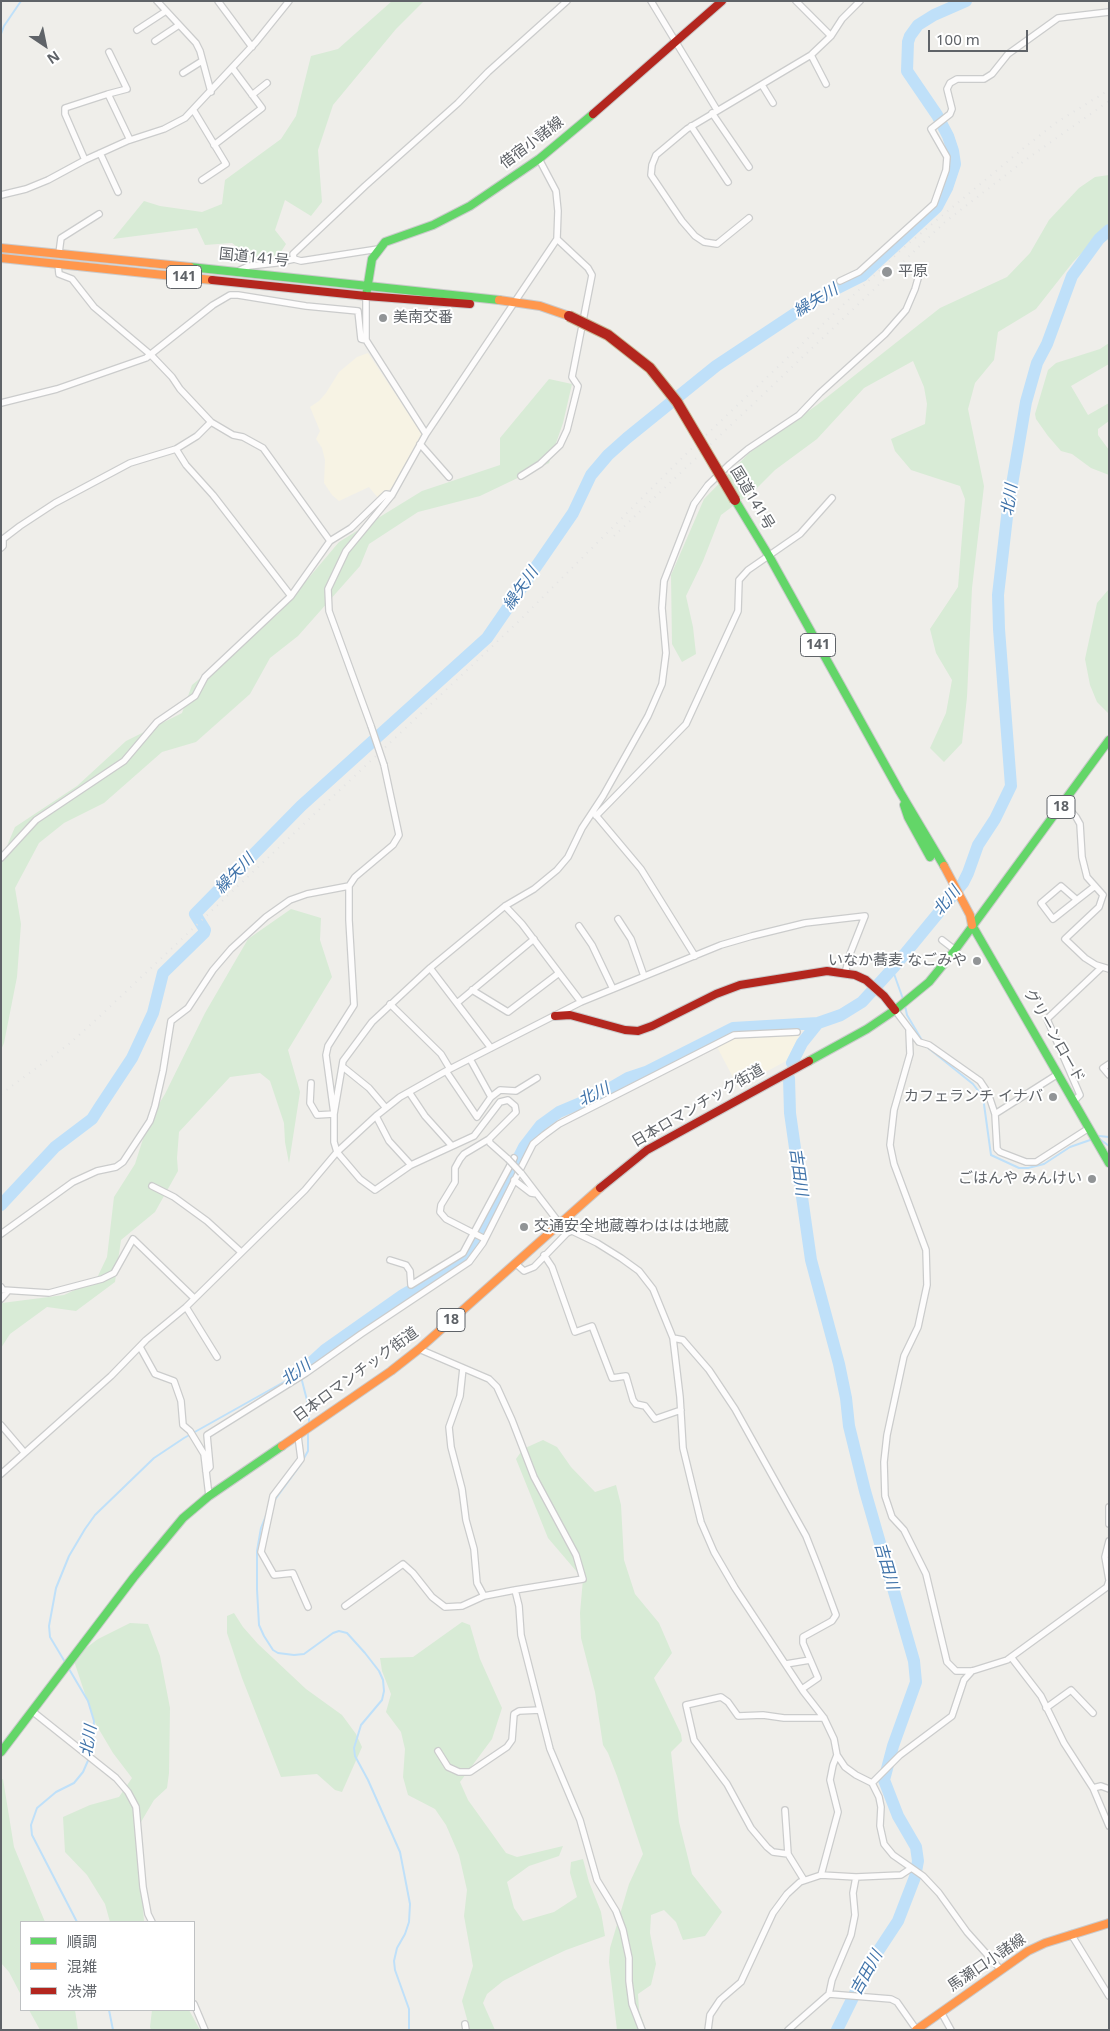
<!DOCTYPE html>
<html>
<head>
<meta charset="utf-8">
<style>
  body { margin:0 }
  #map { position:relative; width:1110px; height:2031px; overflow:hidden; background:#efeeea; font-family:"Noto Sans","Noto Sans JP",sans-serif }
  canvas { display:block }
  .frame { position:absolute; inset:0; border:2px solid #5f6368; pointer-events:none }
  .legend { position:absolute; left:20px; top:1921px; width:175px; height:90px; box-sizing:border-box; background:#fff; border:1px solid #bfc1c3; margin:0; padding:6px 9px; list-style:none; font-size:15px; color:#5f6368 }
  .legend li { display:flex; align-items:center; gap:10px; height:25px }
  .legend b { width:25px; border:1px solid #bfc1c3 }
  .north { position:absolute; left:20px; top:20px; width:50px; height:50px; -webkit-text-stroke:4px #fff; paint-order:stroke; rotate:146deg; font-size:14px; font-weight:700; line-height:20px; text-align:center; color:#5f6368 }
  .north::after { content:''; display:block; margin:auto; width:18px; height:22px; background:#5f6368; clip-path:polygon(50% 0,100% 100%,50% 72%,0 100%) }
  .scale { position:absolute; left:928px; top:30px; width:100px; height:22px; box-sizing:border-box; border:2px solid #5f6368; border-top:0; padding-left:6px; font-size:15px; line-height:18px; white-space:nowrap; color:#5f6368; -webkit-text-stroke:4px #fff; paint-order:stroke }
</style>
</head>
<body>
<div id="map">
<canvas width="1110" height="2031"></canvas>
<div class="frame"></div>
<ul class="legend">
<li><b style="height:6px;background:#63d668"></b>順調</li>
<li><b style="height:6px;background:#ff974d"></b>混雑</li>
<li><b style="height:6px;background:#b3261e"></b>渋滞</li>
</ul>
<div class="north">N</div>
<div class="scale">100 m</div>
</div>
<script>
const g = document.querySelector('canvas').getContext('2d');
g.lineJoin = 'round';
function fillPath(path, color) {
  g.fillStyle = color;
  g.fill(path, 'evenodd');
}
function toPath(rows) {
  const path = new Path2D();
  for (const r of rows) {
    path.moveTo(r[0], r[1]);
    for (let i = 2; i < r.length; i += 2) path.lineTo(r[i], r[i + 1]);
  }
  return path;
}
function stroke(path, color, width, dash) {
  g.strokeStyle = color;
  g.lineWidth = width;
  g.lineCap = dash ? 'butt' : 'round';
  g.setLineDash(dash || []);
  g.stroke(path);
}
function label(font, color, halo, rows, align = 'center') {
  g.font = font + ' "Noto Sans","Noto Sans JP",sans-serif';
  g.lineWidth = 4;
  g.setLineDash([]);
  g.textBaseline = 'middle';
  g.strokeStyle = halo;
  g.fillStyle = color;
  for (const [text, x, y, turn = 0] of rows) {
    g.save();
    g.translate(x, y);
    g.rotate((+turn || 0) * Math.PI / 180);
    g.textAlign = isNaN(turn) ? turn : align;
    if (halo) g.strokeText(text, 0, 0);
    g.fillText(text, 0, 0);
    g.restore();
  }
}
const commercial = toPath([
  [368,353,422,434,394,485,389,490,385,491,378,498,369,487,339,501,332,495,324,483,325,460,322,448,316,439,320,431,310,407,319,401,326,393,339,372,357,357],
  [742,1035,793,1035,799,1036,786,1061,738,1087,715,1043]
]);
const green = toPath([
  [392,1,424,1,396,29,333,105,318,150,322,202,311,216,285,200,275,230,286,244,279,255,251,258,232,243,205,245,197,228,113,239,144,201,160,206,202,212,222,204,225,180,281,139,296,116,311,56,338,49],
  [1109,175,1109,225,1073,262,1036,309,998,332,994,360,975,383,968,409,984,486,972,588,967,697,962,743,944,762,930,748,946,713,952,680,936,653,930,629,958,587,965,499,960,486,911,470,895,451,891,439,925,424,927,404,924,387,913,361,864,388,817,439,775,470,756,489,721,515,703,561,686,596,693,627,696,654,682,662,672,644,671,575,704,499,749,453,817,405,940,308,1007,277,1030,253,1049,220,1079,188,1095,177],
  [1109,343,1109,364,1071,386,1088,415,1109,403,1109,421,1098,429,1098,435,1109,450,1109,475,1091,468,1072,454,1061,451,1048,436,1036,419,1035,414,1048,370,1056,363,1100,349],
  [549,379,572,384,563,423,549,463,480,496,418,512,369,544,360,566,298,636,270,658,250,694,196,742,162,752,104,803,64,823,39,843,15,888,21,924,17,977,4,1043,1,1050,1,860,15,827,77,786,126,741,182,713,192,685,279,613,339,542,422,491,500,465,500,438],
  [1109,589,1109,714,1097,702,1090,685,1085,659,1097,603],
  [291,909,321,918,320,940,332,977,288,1050,300,1092,289,1163,285,1142,284,1123,270,1081,260,1073,230,1077,179,1132,177,1158,178,1171,155,1212,121,1240,115,1282,76,1311,47,1307,10,1334,1,1348,2,1303,64,1295,96,1280,107,1257,114,1197,135,1164,149,1120,165,1094,205,1013,248,939],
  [543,1440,557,1447,571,1467,595,1492,616,1485,621,1505,624,1560,635,1594,659,1623,672,1653,654,1678,681,1734,682,1741,671,1752,679,1822,692,1874,722,1912,705,1936,683,1940,676,1922,664,1910,651,1915,650,1933,656,1964,651,1985,638,1994,639,2010,646,2030,617,2030,609,1962,610,1948,629,1884,643,1854,617,1776,608,1753,603,1745,595,1692,581,1638,580,1613,583,1579,548,1538,516,1459,523,1449],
  [234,1613,243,1627,258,1644,306,1689,342,1715,356,1734,362,1747,342,1792,335,1790,317,1774,281,1777,242,1678,227,1633,227,1616],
  [462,1622,470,1625,480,1659,502,1708,492,1739,460,1782,468,1800,506,1853,517,1857,563,1846,559,1856,529,1866,507,1882,514,1908,523,1921,554,1912,577,1897,570,1873,571,1862,583,1859,589,1882,601,1912,605,1936,566,1950,532,1966,503,1981,487,1994,483,2003,495,2030,470,2030,462,2001,473,1966,464,1916,467,1890,459,1855,446,1825,435,1809,408,1795,403,1777,405,1749,401,1732,386,1712,391,1694,382,1671,380,1658,413,1657],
  [130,1623,148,1624,160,1656,170,1708,169,1773,167,1788,154,1800,138,1827,144,1922,110,1922,105,1904,87,1875,65,1852,63,1817,90,1805,119,1797,132,1778,113,1753,94,1721,73,1658,98,1639],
  [3,1779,14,1847,45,1922,21,1922,21,1995,9,1972,1,1963,1,1780],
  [29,2010,75,2010,78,2030,40,2030],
  [152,2010,189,2010,200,2030,151,2030,150,2027]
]);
const stream = toPath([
  [1,34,4,26,21,1],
  [894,967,893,971,903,999],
  [905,1006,907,1015,923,1042],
  [927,1047,973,1084,983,1097,991,1155,1019,1168,1028,1168,1044,1164,1070,1147,1093,1139],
  [1099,1136,1109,1137],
  [1097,1137,1109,1146],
  [303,1460,308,1451,308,1433],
  [274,1501,301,1464],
  [267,1513,261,1528,257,1551,257,1589,259,1625,264,1636,273,1650,278,1653,294,1655,304,1654,333,1633,339,1631,347,1633,365,1653,379,1671,383,1680,384,1691,382,1700,361,1725,354,1748,355,1756,368,1780,400,1852,410,1904,409,1922,405,1934,397,1948,394,1961,395,1970,409,2009,409,2030],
  [65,1662,50,1637,49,1626,56,1588,69,1556,85,1529,95,1515,154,1458,184,1438,300,1373,309,1408,309,1424],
  [69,1669,88,1701,94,1721,93,1737,90,1756,83,1772,74,1783,56,1792,37,1808,31,1825,32,1835,77,1922],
  [109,2010,113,2030]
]);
const river = toPath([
  [792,1063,802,1043,818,1023],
  [789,1078,790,1113,811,1260,839,1364,846,1398,849,1426,865,1491,914,1661,916,1682,893,1746,884,1780,898,1816,916,1847,918,1861,915,1877,898,1921,869,1965,837,2030],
  [1,1205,55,1147,92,1119,99,1108,132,1058,153,1013,163,973,204,933,205,930,195,914,301,806,487,638,573,513,591,475,608,455,627,438,716,366,820,297,862,276,937,207,947,188,955,164,953,151,948,136,937,115,907,71,908,42,910,36,918,25,934,15,966,1],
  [300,1373,325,1350,403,1295,456,1265,472,1249,524,1147,541,1125,559,1112,597,1096,628,1078,646,1072,733,1028,818,1023,841,1015,862,1002,894,967,963,883,968,873,978,845,995,819,1011,786,999,629,998,595,1008,508,1026,402,1037,363,1047,344,1072,276,1099,239,1109,230]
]);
const street = toPath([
  [157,1,196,43,200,51,211,92],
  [218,1,252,47],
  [651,1,717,110],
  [796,1,831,36],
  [137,30,166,11],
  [155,41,179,25],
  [811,55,826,84],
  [183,73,202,61],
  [762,85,773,103],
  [108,94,127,89,109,52],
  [252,95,267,83],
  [194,111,226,164,202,180],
  [712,113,749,167],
  [691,126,728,182],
  [214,145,262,108,233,69],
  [100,153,118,192],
  [85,160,65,114,65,108,108,94,130,140],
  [1,195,26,189,48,180,85,160,127,141,164,129,185,118,256,42,289,1],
  [749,218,717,244,704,242,695,236,682,221,651,175,652,165,656,155,687,129,811,55,831,36,842,19,860,1],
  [378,249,301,261,294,259,293,254,365,186,458,103,488,72,567,1],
  [59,253,61,238,99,214],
  [58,264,59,274,72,279,94,307,151,355,172,377,180,389,211,422,233,435,243,437,263,448,330,541],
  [238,271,249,266,276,263,294,259],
  [840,281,859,272,934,204,946,170,947,157,931,129,950,114,952,109,947,89,950,83,957,79,984,79,992,74,1008,54,1058,18,1109,12],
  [366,296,366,340,426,434,392,495,346,551,328,589,329,611,371,726],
  [1,403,57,389,146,358,213,305,230,295,238,295,306,306,358,311,361,339,366,340],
  [426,434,557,239,558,211,556,191,539,159],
  [420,444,449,477],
  [176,449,186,465,213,495,291,596],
  [521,476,540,464,560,445,567,430,578,386,572,377,592,275,588,268,557,239],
  [1,548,3,546,3,539,20,526,55,503,130,463,176,449,197,436,211,422],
  [384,765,399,835,393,845,355,877,349,886,349,920,354,1005,328,1046,326,1055,334,1114,334,1142,337,1152,360,1179,375,1190,411,1165,474,1136,500,1102,508,1100,515,1106,516,1112,489,1139,490,1143,508,1159],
  [1064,803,1076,817,1080,824,1082,857,1087,877,1103,895],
  [594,813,641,869,695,956],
  [596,816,686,724,738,611,739,580,748,570,800,534,832,498],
  [1,858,36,820,124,761,157,722,195,696,205,677,291,596,330,541,351,528,386,494,392,495],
  [1103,895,1099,907,1065,939,1085,958,1096,965,1109,969],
  [1077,900,1061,886,1041,903,1053,919,1077,900,1095,886],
  [505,906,522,924,581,1002],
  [618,919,631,939,644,976],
  [579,926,592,945,613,989],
  [942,940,955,950],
  [430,968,491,1048],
  [472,990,508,1012,559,973],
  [457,1003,534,939],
  [390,1004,441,1054,450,1069],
  [895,1010,919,1042,929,1045,980,1081,988,1093,995,1114,997,1149,1000,1152,1026,1162,1036,1162,1089,1128],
  [909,1031,910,1054,894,1110,890,1145,894,1164,926,1250,927,1285,918,1327,904,1356,887,1435,884,1462,885,1496,892,1517,904,1530,926,1574,947,1662,956,1671,972,1671,1007,1660,1107,1587,1109,1581],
  [470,1059,491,1097],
  [1109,1064,1103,1068,1109,1075],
  [343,1067,369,1088,386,1108],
  [446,1071,477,1117,491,1097,500,1090,516,1091,537,1078],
  [311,1083,310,1103,317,1115,334,1114],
  [409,1092,425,1116,452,1146],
  [1074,1101,1080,1095,1047,1019,1102,967],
  [334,1114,343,1061,372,1022,430,968,505,906,534,889,557,870,568,857,582,828,603,796,648,716,662,684,666,653,662,608,664,581,694,504,708,485,730,464,748,449,799,415,820,393,885,334,906,310,915,289,921,268],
  [995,1114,1058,1074],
  [376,1116,389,1141,411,1165],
  [521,1173,560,1224],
  [514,1180,531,1193,537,1194],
  [152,1186,174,1197,207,1221,241,1252],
  [1,1234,73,1182,97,1171,116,1167,123,1162,150,1121,155,1106,163,1071,171,1021,188,1008,213,970,231,949,266,917,290,900,307,894,349,886],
  [485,1239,446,1219,440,1212,441,1205,455,1182,455,1168,460,1159,464,1154,489,1139],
  [544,1255,552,1267,575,1332,592,1326,612,1378,626,1376,633,1400,636,1404,645,1406,655,1419,681,1410],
  [390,1260,406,1265,410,1271,411,1285,463,1253,514,1158],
  [515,1263,524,1271,534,1267,567,1233,572,1231,597,1243,621,1258,639,1271,653,1289,673,1338,680,1397,683,1448,701,1522,714,1552,735,1588,803,1691,824,1718,834,1739,837,1755,845,1767,856,1775,872,1783,879,1797,881,1807,880,1826,884,1844,893,1855,923,1876,939,1893,967,1932,1001,1970],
  [1,1287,3,1290,49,1293,102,1279,114,1273,133,1239,194,1298],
  [1,1299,8,1291],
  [186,1307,217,1357],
  [673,1338,683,1340,709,1370,735,1409,806,1536,819,1569,836,1615,832,1621,803,1637,803,1643,818,1678,802,1689],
  [140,1347,155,1374,174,1381,181,1401,183,1425,190,1431,204,1454,209,1496],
  [463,1368,460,1396,449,1427,451,1447,462,1489,466,1520,474,1549,477,1583,484,1596],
  [1,1425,24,1452],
  [298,1436,301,1459,273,1496,261,1552,274,1575,293,1573,308,1607],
  [206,1471,210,1467,207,1435,306,1373,361,1334,469,1262,483,1243,533,1144,544,1135,559,1124,734,1035,797,1032],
  [1,1474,111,1376,146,1340,186,1307,305,1190,337,1152,376,1116,400,1097,446,1071,581,1002,721,945,752,936,805,923,865,916,850,954,845,973],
  [1109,1507,1109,1524],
  [1109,1541,1105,1557,1109,1580],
  [515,1590,519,1606,521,1635,550,1749,580,1820,597,1880,616,1911,623,1930,629,1958,629,1981,632,2004,642,2030],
  [345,1606,403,1564,413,1573,432,1597,445,1607,462,1606,484,1596,515,1590,583,1579,576,1555,534,1477,512,1420,497,1387,489,1379,419,1349],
  [1011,1657,1041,1696,1064,1743,1093,1788,1109,1826],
  [786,1664,810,1660],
  [1046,1708,1071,1690,1093,1713],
  [32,1711,116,1778,128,1792,136,1807,143,1887,148,1914,152,1922],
  [438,1751,448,1767,459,1772,470,1772,507,1747,512,1740,514,1714,519,1711,540,1710],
  [872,1783,900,1755,952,1716,964,1680,972,1671],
  [1093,1788,1101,1786,1109,1789],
  [785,1810,788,1854],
  [821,1875,838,1812,830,1780,833,1765,837,1755],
  [804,1880,788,1854,773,1852,767,1847,751,1828,727,1784,694,1740,686,1705,721,1697,728,1702,738,1716,763,1715,784,1718,824,1718],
  [1071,1934,1109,1996],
  [829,1994,891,1999,897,2002,916,2029],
  [194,2004,205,2030],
  [941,2012,951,2030],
  [465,2024,466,2030],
  [708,2030,710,2015,720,2000,741,1982,773,1913,787,1894,800,1882,821,1875,856,1877,901,1875,910,1869],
  [788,2030,829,1994,832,1980,851,1935,855,1915,853,1893,856,1877]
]);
const fast = toPath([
  [190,267,499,300],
  [366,296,372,259,385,242,433,225,470,206,539,159,593,114],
  [735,500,769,556,900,792,944,866],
  [904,805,908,817,930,857],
  [972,925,1109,1163],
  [809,1061,867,1029,895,1010,929,982,955,950,1109,740],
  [1,1752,134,1577,183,1518,209,1496,282,1446]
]);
const slow = toPath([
  [1,248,190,267],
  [1,258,212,280],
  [499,300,540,306,569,316],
  [944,866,970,915,972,925],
  [282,1446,391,1371,419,1349,600,1188],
  [916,2030,1028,1951,1045,1943,1109,1923]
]);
const jam = toPath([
  [593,114,722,1],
  [212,280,366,296,470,304],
  [555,1016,570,1015,625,1030,638,1031,652,1026,716,994,740,985,827,971,855,975,866,980,884,996,895,1010],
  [600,1188,647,1150,809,1061]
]);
const rail = toPath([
  [614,536,945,222,1024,161,1109,101],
  [1,1094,69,1044,98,1018,518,622,684,456,902,249,1025,147,1057,122,1109,90]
]);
const streetBridge = toPath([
  [371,726,384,765],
  [508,1159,521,1173]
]);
const jamBridge = toPath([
  [569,316,608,335,650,368,677,402,735,500]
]);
const markers = [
  [887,272,6,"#919496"],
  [383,318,5,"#919496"],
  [977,961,5,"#919496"],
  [1053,1097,5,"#919496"],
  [1092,1179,5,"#919496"],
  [524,1227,5,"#919496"]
];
const shields = [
  [184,277,35],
  [818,645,35],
  [1061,807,28],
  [451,1320,28]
];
const shieldNames = [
  ["141",184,277],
  ["141",818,645],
  ["18",1061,807],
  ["18",451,1320]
];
const streetNames = [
  ["借宿小諸線",532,143,-37],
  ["国道141号",254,258,6],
  ["国道141号",752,498,59],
  ["グリーンロード",1054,1036,60],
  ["日本ロマンチック街道",698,1106,-30],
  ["日本ロマンチック街道",356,1375,-36],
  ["馬瀬口小諸線",987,1963,-34]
];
const poiNames = [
  ["平原",898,272],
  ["美南交番",393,318],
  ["いなか蕎麦 なごみや",967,961,"right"],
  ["カフェランチ イナバ",1043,1097,"right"],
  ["ごはんや みんけい",1082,1179,"right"],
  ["交通安全地蔵尊わははは地蔵",534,1227]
];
const waterNames = [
  ["繰矢川",816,301,-31],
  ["北川",1010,500,-82],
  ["繰矢川",521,589,-55],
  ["繰矢川",235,874,-46],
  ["北川",947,901,-50],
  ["北川",594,1095,-26],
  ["吉田川",798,1172,82],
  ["北川",296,1373,-36],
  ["吉田川",886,1566,74],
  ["北川",89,1741,-81],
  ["吉田川",867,1973,-61]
];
fillPath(commercial, '#f7f3e4');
fillPath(green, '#d8ebd6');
stroke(stream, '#bfe0f9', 2);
stroke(river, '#bfe0f9', 12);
stroke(street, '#cbcccc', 8);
stroke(fast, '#cacacb', 10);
stroke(slow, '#cacacb', 10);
stroke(jam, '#cacacb', 10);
stroke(street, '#fdfcfc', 5.5);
stroke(fast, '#63d668', 8);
stroke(slow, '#ff974d', 8);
stroke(jam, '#b3261e', 8);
stroke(rail, '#e4e4e4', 2, [1, 6]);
stroke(streetBridge, '#cbcccc', 8, []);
stroke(jamBridge, '#c8b996', 12, []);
stroke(streetBridge, '#fdfcfc', 5.5);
stroke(jamBridge, '#b3261e', 10);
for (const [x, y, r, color] of markers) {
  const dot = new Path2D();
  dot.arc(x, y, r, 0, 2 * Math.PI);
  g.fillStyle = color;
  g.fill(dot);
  stroke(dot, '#fff', 2);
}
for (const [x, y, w] of shields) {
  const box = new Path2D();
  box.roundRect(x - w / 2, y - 11.5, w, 23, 4);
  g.fillStyle = '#fff';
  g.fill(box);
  stroke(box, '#5f6368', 1);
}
label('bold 14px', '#5f6368', null, shieldNames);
label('15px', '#5f6368', '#fff', streetNames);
label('15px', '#5f6368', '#fff', poiNames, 'left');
label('italic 16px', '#4174aa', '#fff', waterNames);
</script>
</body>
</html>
